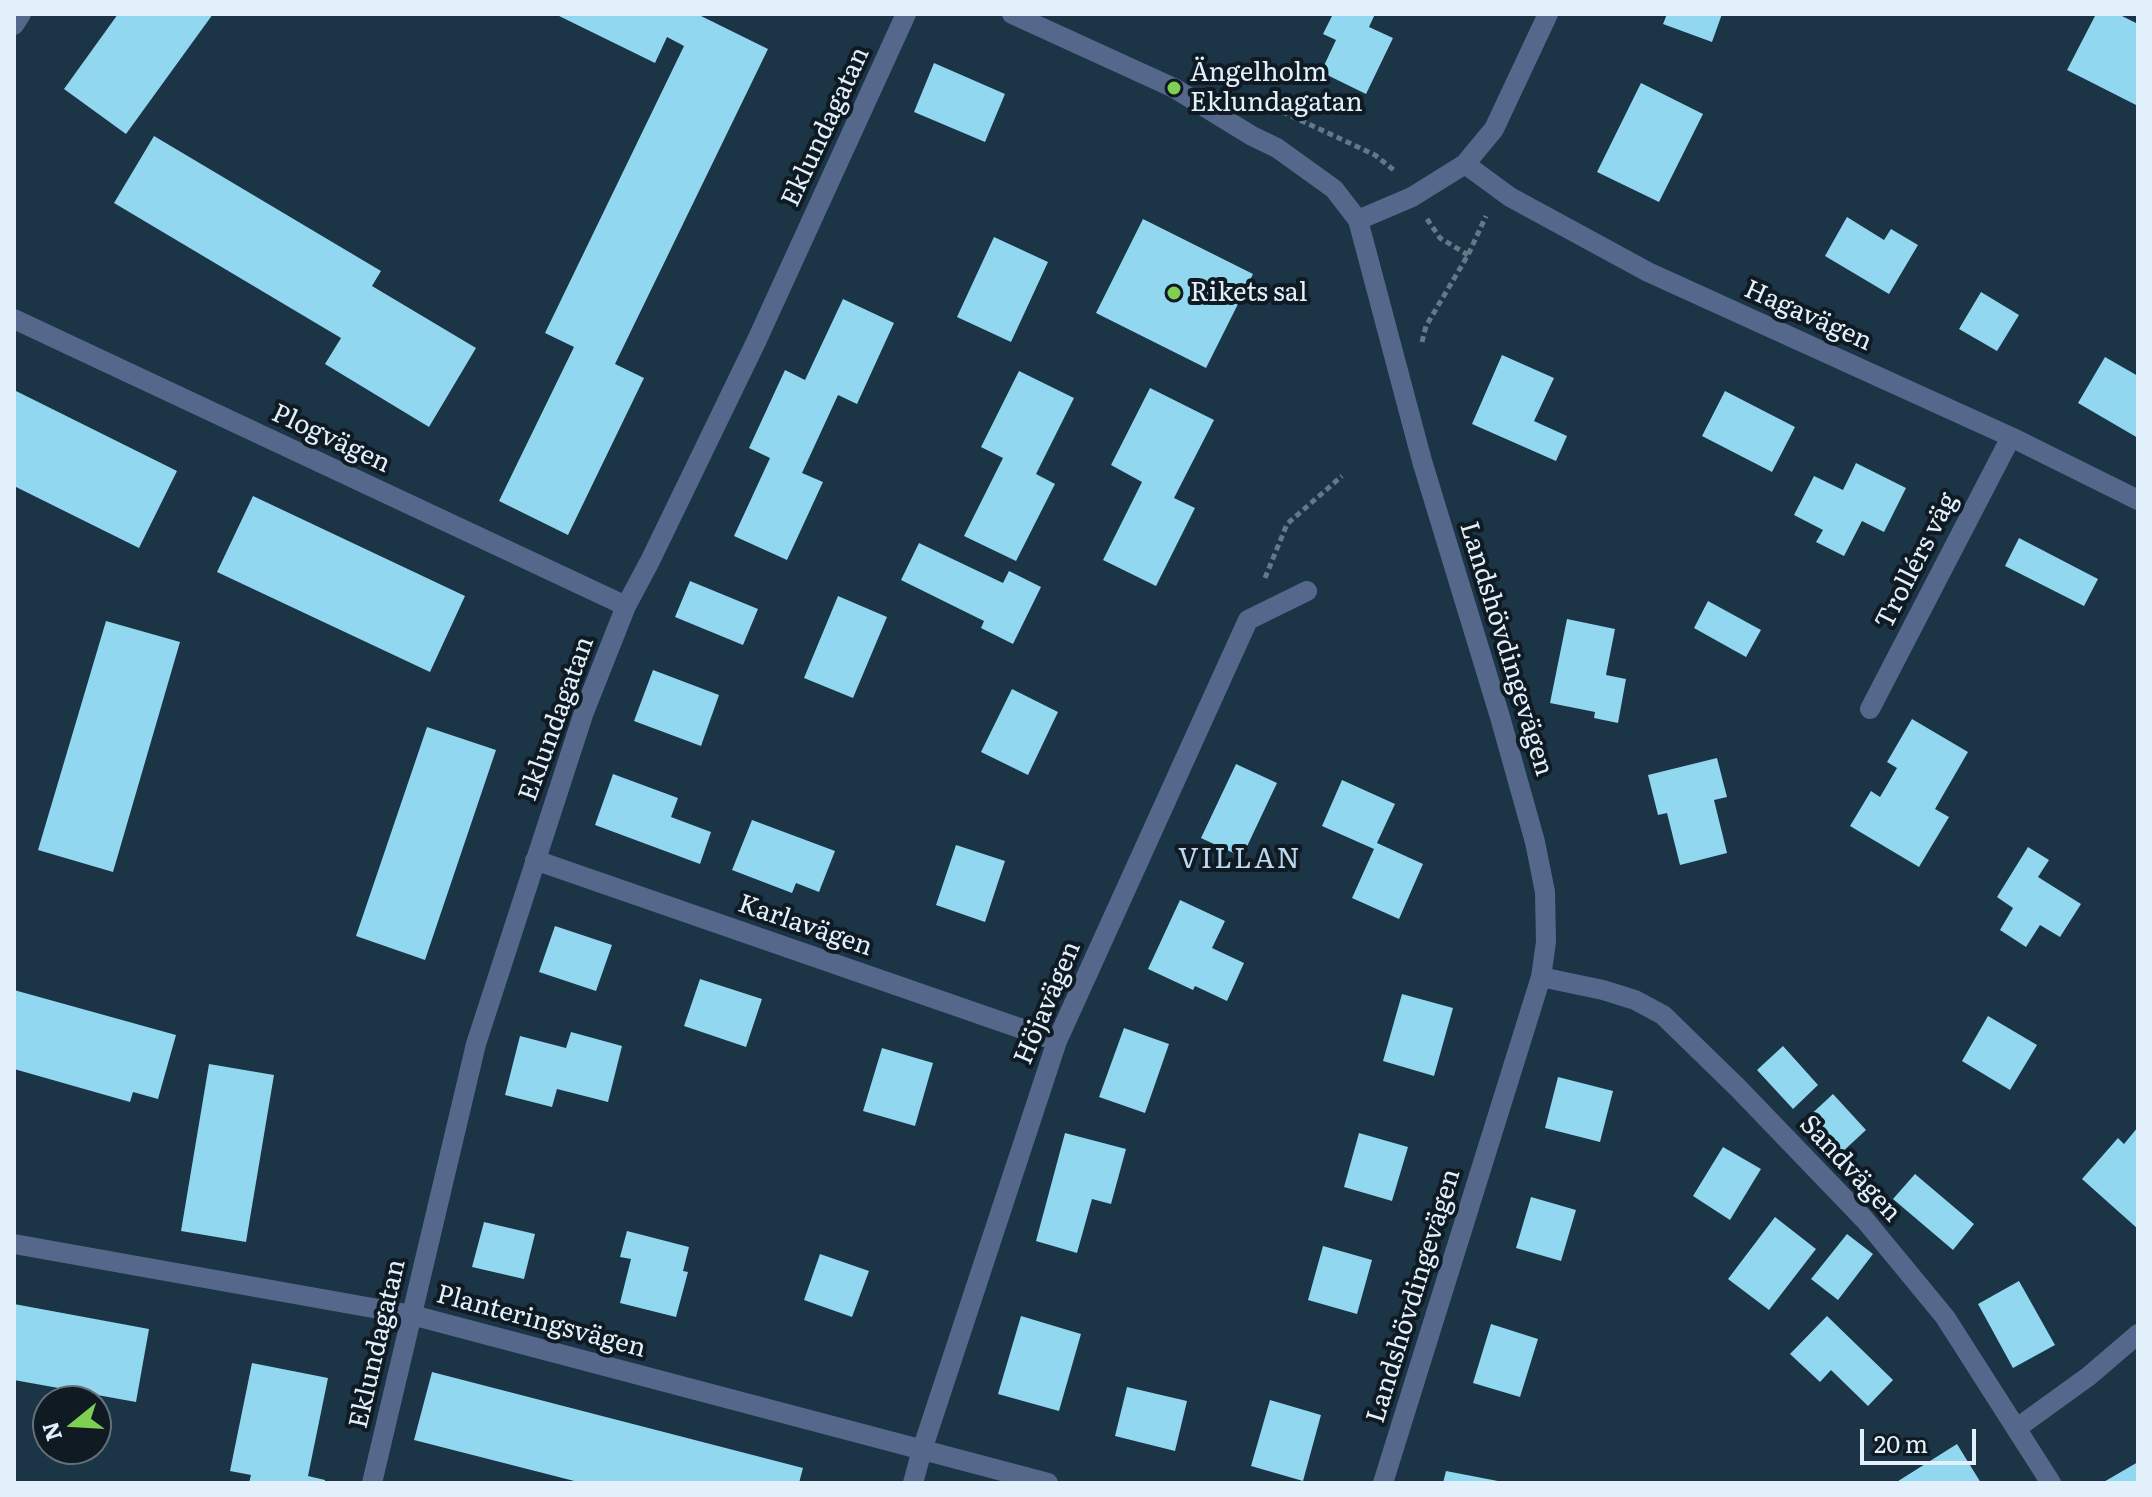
<!DOCTYPE html>
<html>
<head>
<meta charset="utf-8">
<style>
  body { margin:0 }
  #map { position:relative; width:2152px; height:1497px; overflow:hidden; background:#1b3446; font-family:Literata,serif }
  canvas { display:block }
  .frame { position:absolute; inset:0; border:16px solid #e1f0fb; pointer-events:none }
  .north { position:absolute; left:32px; top:1385px; width:80px; height:80px; box-sizing:border-box; background:#0f1a22; border:2px solid #637079; border-radius:50%; rotate:252deg; font-size:22px; font-weight:700; line-height:32px; text-align:center; color:#e1f0fb }
  .north::after { content:''; display:block; margin:auto; width:28px; height:36px; background:#7fd052; clip-path:polygon(50% 0,100% 100%,50% 72%,0 100%) }
  .scale { position:absolute; left:1860px; top:1429px; width:116px; height:36px; box-sizing:border-box; border:4px solid #e1f0fb; border-top:0; padding-left:10px; font-size:24px; line-height:28px; white-space:nowrap; color:#e1f0fb; -webkit-text-stroke:6px #0f1a22; paint-order:stroke }
</style>
</head>
<body>
<div id="map">
<canvas width="2152" height="1497"></canvas>
<div class="frame"></div>
<div class="north">N</div>
<div class="scale">20 m</div>
</div>
<script>
const g = document.querySelector('canvas').getContext('2d');
g.lineJoin = 'round';
function fillPath(path, color) {
  g.fillStyle = color;
  g.fill(path, 'evenodd');
}
function toPath(rows) {
  const path = new Path2D();
  for (const r of rows) {
    path.moveTo(r[0], r[1]);
    for (let i = 2; i < r.length; i += 2) path.lineTo(r[i], r[i + 1]);
  }
  return path;
}
function stroke(path, color, width, dash) {
  g.strokeStyle = color;
  g.lineWidth = width;
  g.lineCap = dash ? 'butt' : 'round';
  g.setLineDash(dash || []);
  g.stroke(path);
}
function label(font, color, halo, rows, align = 'center') {
  g.font = font + ' Literata,serif';
  g.lineWidth = 8;
  g.setLineDash([]);
  g.textBaseline = 'middle';
  g.strokeStyle = halo;
  g.fillStyle = color;
  for (const [text, x, y, turn = 0] of rows) {
    g.save();
    g.translate(x, y);
    g.rotate((+turn || 0) * Math.PI / 180);
    g.textAlign = isNaN(turn) ? turn : align;
    if (halo) g.strokeText(text, 0, 0);
    g.fillText(text, 0, 0);
    g.restore();
  }
}
const building = toPath([
  [118,14,213,14,126,134,64,89],
  [555,14,697,14,768,49,615,364,644,378,568,535,499,501,574,347,545,333,684,46,667,37,655,63],
  [1333,14,1375,14,1369,27,1393,38,1366,94,1321,72,1336,40,1323,34],
  [1667,14,1722,14,1712,42,1663,24],
  [2096,14,2118,14,2138,24,2138,106,2067,70],
  [934,63,1005,94,985,142,914,112],
  [1641,83,1703,114,1659,202,1597,172],
  [154,136,381,271,372,286,476,348,429,427,325,364,341,338,114,203],
  [1847,217,1884,240,1891,229,1918,245,1889,294,1825,256],
  [1143,219,1253,274,1206,368,1096,313],
  [994,237,1048,262,1011,342,957,317],
  [1981,292,2019,315,1997,351,1959,329],
  [843,299,894,323,857,404,838,395,802,473,823,482,787,560,734,536,770,458,749,448,785,370,805,380],
  [1502,355,1554,378,1534,421,1567,436,1556,461,1472,424],
  [2105,357,2138,376,2138,438,2078,403],
  [1019,371,1074,398,1036,474,1055,484,1016,561,964,536,1003,458,981,447],
  [1150,388,1214,420,1174,498,1195,508,1156,586,1103,560,1142,482,1111,465],
  [14,390,177,471,139,548,14,486],
  [1725,391,1795,427,1772,472,1702,436],
  [1856,463,1906,488,1884,532,1862,521,1844,556,1816,542,1823,530,1794,515,1814,476,1843,490],
  [253,496,465,596,430,672,217,572],
  [2019,538,2098,579,2084,606,2005,566],
  [919,543,1003,583,1009,571,1041,587,1013,644,981,628,984,621,901,580],
  [690,581,758,609,743,645,675,617],
  [838,596,887,617,853,698,804,678],
  [1708,601,1761,630,1746,657,1694,628],
  [1567,619,1615,629,1606,675,1626,679,1618,723,1594,718,1595,712,1550,703],
  [106,621,180,642,113,872,38,850],
  [653,670,719,695,701,746,634,721],
  [1012,689,1058,712,1028,775,981,752],
  [1912,719,1968,752,1935,809,1949,817,1919,867,1850,826,1871,791,1880,797,1897,768,1887,762],
  [427,727,496,750,425,960,356,936],
  [1717,758,1727,797,1714,800,1727,853,1680,865,1667,813,1658,815,1648,775],
  [1236,764,1277,783,1242,857,1201,838],
  [613,774,678,798,671,817,711,832,700,864,595,825],
  [1342,780,1395,804,1377,843,1423,864,1399,919,1352,898,1374,849,1322,826],
  [752,820,835,851,819,892,796,883,792,893,732,870],
  [956,845,1005,861,985,922,936,905],
  [2028,847,2049,860,2038,877,2081,904,2060,937,2040,925,2026,947,2000,930,2013,908,1997,897],
  [1180,900,1225,921,1212,948,1244,963,1227,1001,1195,986,1193,990,1148,969],
  [555,926,612,945,596,991,539,972],
  [700,979,762,999,746,1047,684,1026],
  [14,990,176,1035,158,1099,133,1092,130,1102,14,1069],
  [1402,994,1453,1008,1434,1076,1383,1061],
  [1988,1016,2037,1045,2010,1090,1962,1061],
  [1124,1028,1169,1044,1145,1113,1099,1097],
  [571,1032,622,1046,608,1102,557,1089,552,1107,505,1095,520,1036,566,1048],
  [1783,1046,1818,1085,1793,1109,1757,1070],
  [882,1048,933,1063,915,1126,863,1111],
  [209,1064,274,1075,246,1242,181,1231],
  [1558,1077,1613,1091,1600,1142,1545,1128],
  [1833,1094,1866,1130,1839,1155,1806,1119],
  [2138,1127,2138,1229,2082,1179,2118,1138,2124,1144],
  [1065,1133,1126,1149,1111,1204,1092,1199,1077,1253,1036,1241],
  [1359,1133,1408,1147,1392,1201,1344,1187],
  [1723,1147,1761,1169,1730,1220,1693,1196],
  [1915,1174,1974,1224,1953,1250,1893,1199],
  [1531,1197,1576,1210,1561,1261,1516,1248],
  [1775,1217,1816,1249,1769,1310,1728,1279],
  [484,1222,535,1234,524,1279,472,1267],
  [627,1231,689,1247,683,1271,688,1272,676,1317,620,1303,631,1259,620,1257],
  [1847,1234,1873,1254,1838,1300,1811,1279],
  [1323,1246,1372,1260,1357,1314,1308,1300],
  [820,1254,869,1271,852,1317,804,1300],
  [2019,1281,2055,1345,2013,1368,1978,1304],
  [14,1304,149,1329,136,1402,14,1380],
  [1021,1316,1081,1334,1059,1411,998,1394],
  [1827,1316,1893,1380,1868,1406,1831,1370,1820,1382,1790,1354],
  [1491,1324,1538,1339,1520,1397,1473,1383],
  [252,1363,328,1378,308,1476,325,1480,325,1483,249,1483,251,1475,230,1471],
  [432,1372,803,1468,799,1483,582,1483,414,1440],
  [1127,1387,1187,1401,1175,1451,1115,1436],
  [1270,1400,1321,1415,1303,1481,1251,1466],
  [1957,1444,1981,1483,1895,1483],
  [2138,1462,2138,1483,2102,1483],
  [1446,1471,1503,1482,1503,1483,1443,1483]
]);
const path = toPath([
  [1255,99,1375,155,1395,171],
  [1427,219,1440,238,1468,255],
  [1422,342,1426,326,1468,255,1486,216],
  [1265,578,1287,524,1342,476]
]);
const street = toPath([
  [1012,14,1174,88,1252,136,1277,148,1334,189,1358,220,1422,461,1500,717,1535,842,1545,892,1546,942,1541,977,1383,1483],
  [14,25,21,14],
  [1465,164,1510,197,1648,272,2011,437,2138,500],
  [1358,220,1412,197,1465,164,1494,129,1548,14],
  [14,319,626,606],
  [1870,709,2011,437],
  [535,860,1057,1041],
  [1541,977,1603,990,1635,1000,1663,1015,1738,1088,1865,1220,1945,1317,2051,1483],
  [14,1244,412,1315,1048,1483],
  [2017,1428,2089,1376,2138,1334],
  [372,1483,476,1044,584,712,626,606,650,561,756,342,906,14],
  [913,1483,922,1450,1057,1041,1248,620,1307,591]
]);
const markers = [
  [1174,88,8,"#7fd052"],
  [1174,293,8,"#7fd052"]
];
const poiNames = [
  ["Ängelholm",1190,73],
  ["Eklundagatan",1190,103],
  ["Rikets sal",1190,293]
];
const streetNames = [
  ["Eklundagatan",826,127,-65],
  ["Hagavägen",1808,316,24],
  ["Plogvägen",331,439,25],
  ["Trollérs väg",1917,561,-63],
  ["Landshövdingevägen",1506,649,73],
  ["Eklundagatan",557,719,-70],
  ["Karlavägen",805,926,19],
  ["Höjavägen",1048,1003,-67],
  ["Sandvägen",1850,1169,47],
  ["Landshövdingevägen",1414,1296,-73],
  ["Planteringsvägen",541,1322,15],
  ["Eklundagatan",378,1344,-77]
];
const neighbourhoodNames = [
  ["VILLAN",1240,860]
];
fillPath(building, '#91d7ef');
stroke(path, '#637888', 5, [6, 4]);
stroke(street, '#55688c', 20);
for (const [x, y, r, color] of markers) {
  const dot = new Path2D();
  dot.arc(x, y, r, 0, 2 * Math.PI);
  g.fillStyle = color;
  g.fill(dot);
  stroke(dot, '#0f1a22', 3);
}
label('26px', '#e1f0fb', '#0f1a22', poiNames, 'left');
label('26px', '#e1f0fb', '#0f1a22', streetNames);
g.letterSpacing = '2px';
label('28px', '#bbd8f0', '#0f1a22', neighbourhoodNames);
g.letterSpacing = '0px';
</script>
</body>
</html>
